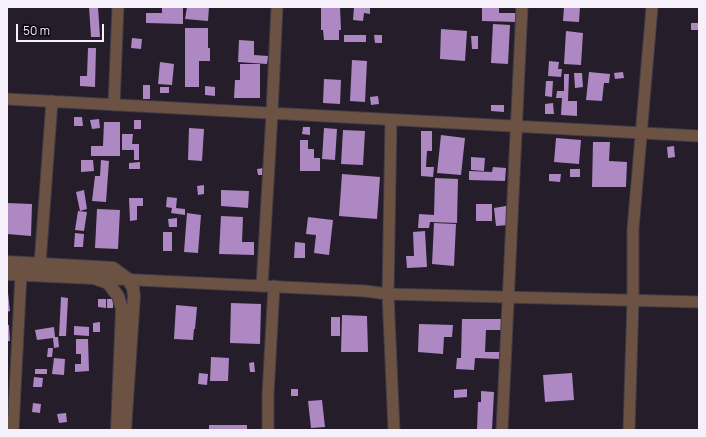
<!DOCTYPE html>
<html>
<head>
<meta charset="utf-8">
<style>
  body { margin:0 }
  #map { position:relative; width:706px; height:437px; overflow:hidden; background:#251d2a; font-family:Manrope,sans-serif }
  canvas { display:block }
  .frame { position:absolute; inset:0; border:8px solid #f5f0f9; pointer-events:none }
  .scale { position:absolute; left:16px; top:24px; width:88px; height:18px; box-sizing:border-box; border:2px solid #f5f0f9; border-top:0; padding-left:5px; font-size:12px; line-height:14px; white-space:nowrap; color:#f5f0f9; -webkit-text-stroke:3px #0c090f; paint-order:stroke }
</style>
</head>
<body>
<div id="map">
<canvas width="706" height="437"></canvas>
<div class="frame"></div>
<div class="scale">50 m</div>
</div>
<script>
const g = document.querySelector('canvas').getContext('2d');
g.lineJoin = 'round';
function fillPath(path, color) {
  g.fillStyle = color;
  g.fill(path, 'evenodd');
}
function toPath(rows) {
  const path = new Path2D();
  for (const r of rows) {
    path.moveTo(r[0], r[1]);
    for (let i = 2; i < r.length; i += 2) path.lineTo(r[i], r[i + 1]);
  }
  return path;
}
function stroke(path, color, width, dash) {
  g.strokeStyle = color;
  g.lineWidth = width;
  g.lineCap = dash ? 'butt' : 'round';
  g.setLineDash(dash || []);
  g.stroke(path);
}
const building = toPath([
  [89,7,98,7,100,37,91,37],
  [162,7,183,8,183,24,146,23,146,13,162,13],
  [187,7,209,7,208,21,185,19],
  [321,7,340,7,341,30,339,30,339,40,324,40,323,30,321,30],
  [354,7,370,7,370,14,364,13,363,21,353,20],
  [482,7,499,7,499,13,517,13,517,22,482,21],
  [564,7,580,7,579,22,563,21],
  [691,23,699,23,699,30,691,30],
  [493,24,510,25,508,64,491,63],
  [185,28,208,28,208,48,210,48,210,61,199,61,199,87,185,87],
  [441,29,467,31,465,61,440,59],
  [566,31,583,33,581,65,564,64],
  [344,35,366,35,366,42,344,42],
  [374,35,382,35,382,43,375,43],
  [471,36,478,36,478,49,472,49],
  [132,38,142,39,141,49,131,48],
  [239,40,254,41,254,55,268,56,267,64,238,62],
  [88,48,96,48,95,87,80,86,80,76,87,76],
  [352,60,367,61,365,102,350,101],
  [549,61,559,62,558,69,562,69,561,77,548,76],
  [160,62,174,64,172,85,158,84],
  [240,64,260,64,260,98,234,98,235,80,240,80],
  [589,72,610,74,609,83,604,83,602,101,586,100],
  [623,72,624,78,615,79,614,73],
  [574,73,582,73,583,87,575,88],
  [564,74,569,74,568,101,577,101,577,116,561,115,562,98,556,98,557,91,564,91],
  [324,79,341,80,340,104,323,103],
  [546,81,553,81,552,97,545,96],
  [143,85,150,85,150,99,143,99],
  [205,86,215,87,215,96,205,95],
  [160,87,169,87,169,93,160,93],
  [378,96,379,104,371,105,370,97],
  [553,103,554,114,545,114,545,104],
  [491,105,504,105,504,112,491,111],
  [74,117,82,117,83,126,74,126],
  [99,119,100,128,92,129,90,120],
  [134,120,141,120,141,129,134,129],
  [104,122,120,122,120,156,91,156,91,146,103,146],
  [303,127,310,127,310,135,302,134],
  [189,128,204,129,202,161,188,160],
  [324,128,337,129,335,160,322,159],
  [343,130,365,131,363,165,341,164],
  [421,131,432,131,432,151,427,151,426,167,434,167,433,177,421,176],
  [122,134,133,134,132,144,139,144,139,160,134,160,134,150,122,150],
  [441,135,465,138,461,175,437,173],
  [556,138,581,140,579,164,554,162],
  [300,140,308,140,308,149,314,149,314,158,320,158,320,171,300,171],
  [593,142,610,142,609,161,627,162,626,187,592,187],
  [674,146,675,157,668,158,667,147],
  [471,157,485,158,484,171,471,170],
  [81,160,93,160,94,171,81,172],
  [101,160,109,161,106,202,92,201,95,176,100,176],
  [140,162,140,169,129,169,129,163],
  [493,167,506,168,505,181,469,180,469,171,492,172],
  [264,168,265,175,258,175,257,169],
  [570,169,580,169,580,177,570,177],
  [342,174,380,177,377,219,339,216],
  [549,174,561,174,560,182,549,181],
  [435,178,458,179,457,223,430,222,429,228,418,228,419,214,434,215],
  [204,185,204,194,198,195,197,186],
  [84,190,87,209,80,211,76,192],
  [221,190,249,191,248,208,221,206],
  [167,197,177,198,176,208,185,209,185,215,171,213,172,208,166,207],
  [129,198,143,198,143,206,137,206,137,220,130,221],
  [7,203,32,204,31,236,7,234],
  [476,204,492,204,492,221,476,221],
  [506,206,508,225,496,226,494,208],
  [97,209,120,210,118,249,95,248],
  [78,211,87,212,84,231,75,230],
  [187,213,201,215,198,253,184,252],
  [221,216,243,217,242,242,254,242,254,255,219,254],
  [308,217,333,220,329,255,314,253,316,235,306,234],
  [177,218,177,227,169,227,168,219],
  [434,223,456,224,454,266,432,264],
  [425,231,427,267,407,268,406,256,414,256,413,232],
  [163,232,172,232,172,251,163,251],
  [75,233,84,234,83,247,74,247],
  [295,242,305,243,305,258,294,258],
  [7,293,8,293,10,311,7,312],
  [61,297,68,298,66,336,59,336],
  [98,299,106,299,106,308,98,307],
  [107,299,113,299,113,308,107,308],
  [231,303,261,304,260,344,230,343],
  [176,305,197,307,195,329,194,329,193,340,174,339],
  [342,315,367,316,368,352,341,352],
  [331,317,340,317,340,336,331,336],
  [462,319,502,319,502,330,486,330,485,352,501,352,501,359,475,358,474,370,456,369,457,358,461,358],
  [100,322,100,332,93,332,93,323],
  [419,324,453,325,452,337,444,337,443,354,418,352],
  [7,325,9,325,10,341,7,341],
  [74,326,89,327,89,336,74,335],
  [54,327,55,337,58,337,59,347,54,348,53,338,37,340,35,330],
  [76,339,88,339,89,371,75,372,75,364,81,364,81,354,76,354],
  [48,348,53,348,52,357,47,357],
  [211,357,229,358,228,381,210,381],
  [54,358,65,359,64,375,52,374],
  [254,362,255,372,250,372,249,363],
  [35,369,47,369,47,374,35,374],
  [199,373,208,374,207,385,198,384],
  [572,373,574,400,545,402,543,375],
  [34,377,43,378,42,387,33,387],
  [291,389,298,389,298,396,291,396],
  [467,389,467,397,454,398,454,390],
  [481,391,494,392,492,430,477,430,478,402,481,402],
  [322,400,325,427,311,428,308,401],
  [33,403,41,404,40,413,32,412],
  [66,413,67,422,59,423,57,414],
  [209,425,247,425,247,430,209,430]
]);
const minor = toPath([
  [7,99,699,136],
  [114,105,118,7],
  [391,120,388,294,394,430],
  [40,264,52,101],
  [96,278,365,291,388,294,699,302],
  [262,286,272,113,277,7],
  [13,430,21,274],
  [268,430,268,394,274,286],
  [502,430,522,7],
  [629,430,633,300,633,229,652,7]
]);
const tertiary = toPath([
  [7,262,113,268,128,279,133,288,134,296,125,430],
  [7,274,94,278,108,283,118,296,122,309,117,430]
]);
fillPath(building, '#ad88c3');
stroke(minor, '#423b47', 13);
stroke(tertiary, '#423b47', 14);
stroke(minor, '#6c5243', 11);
stroke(tertiary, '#6c5243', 12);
</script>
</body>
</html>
